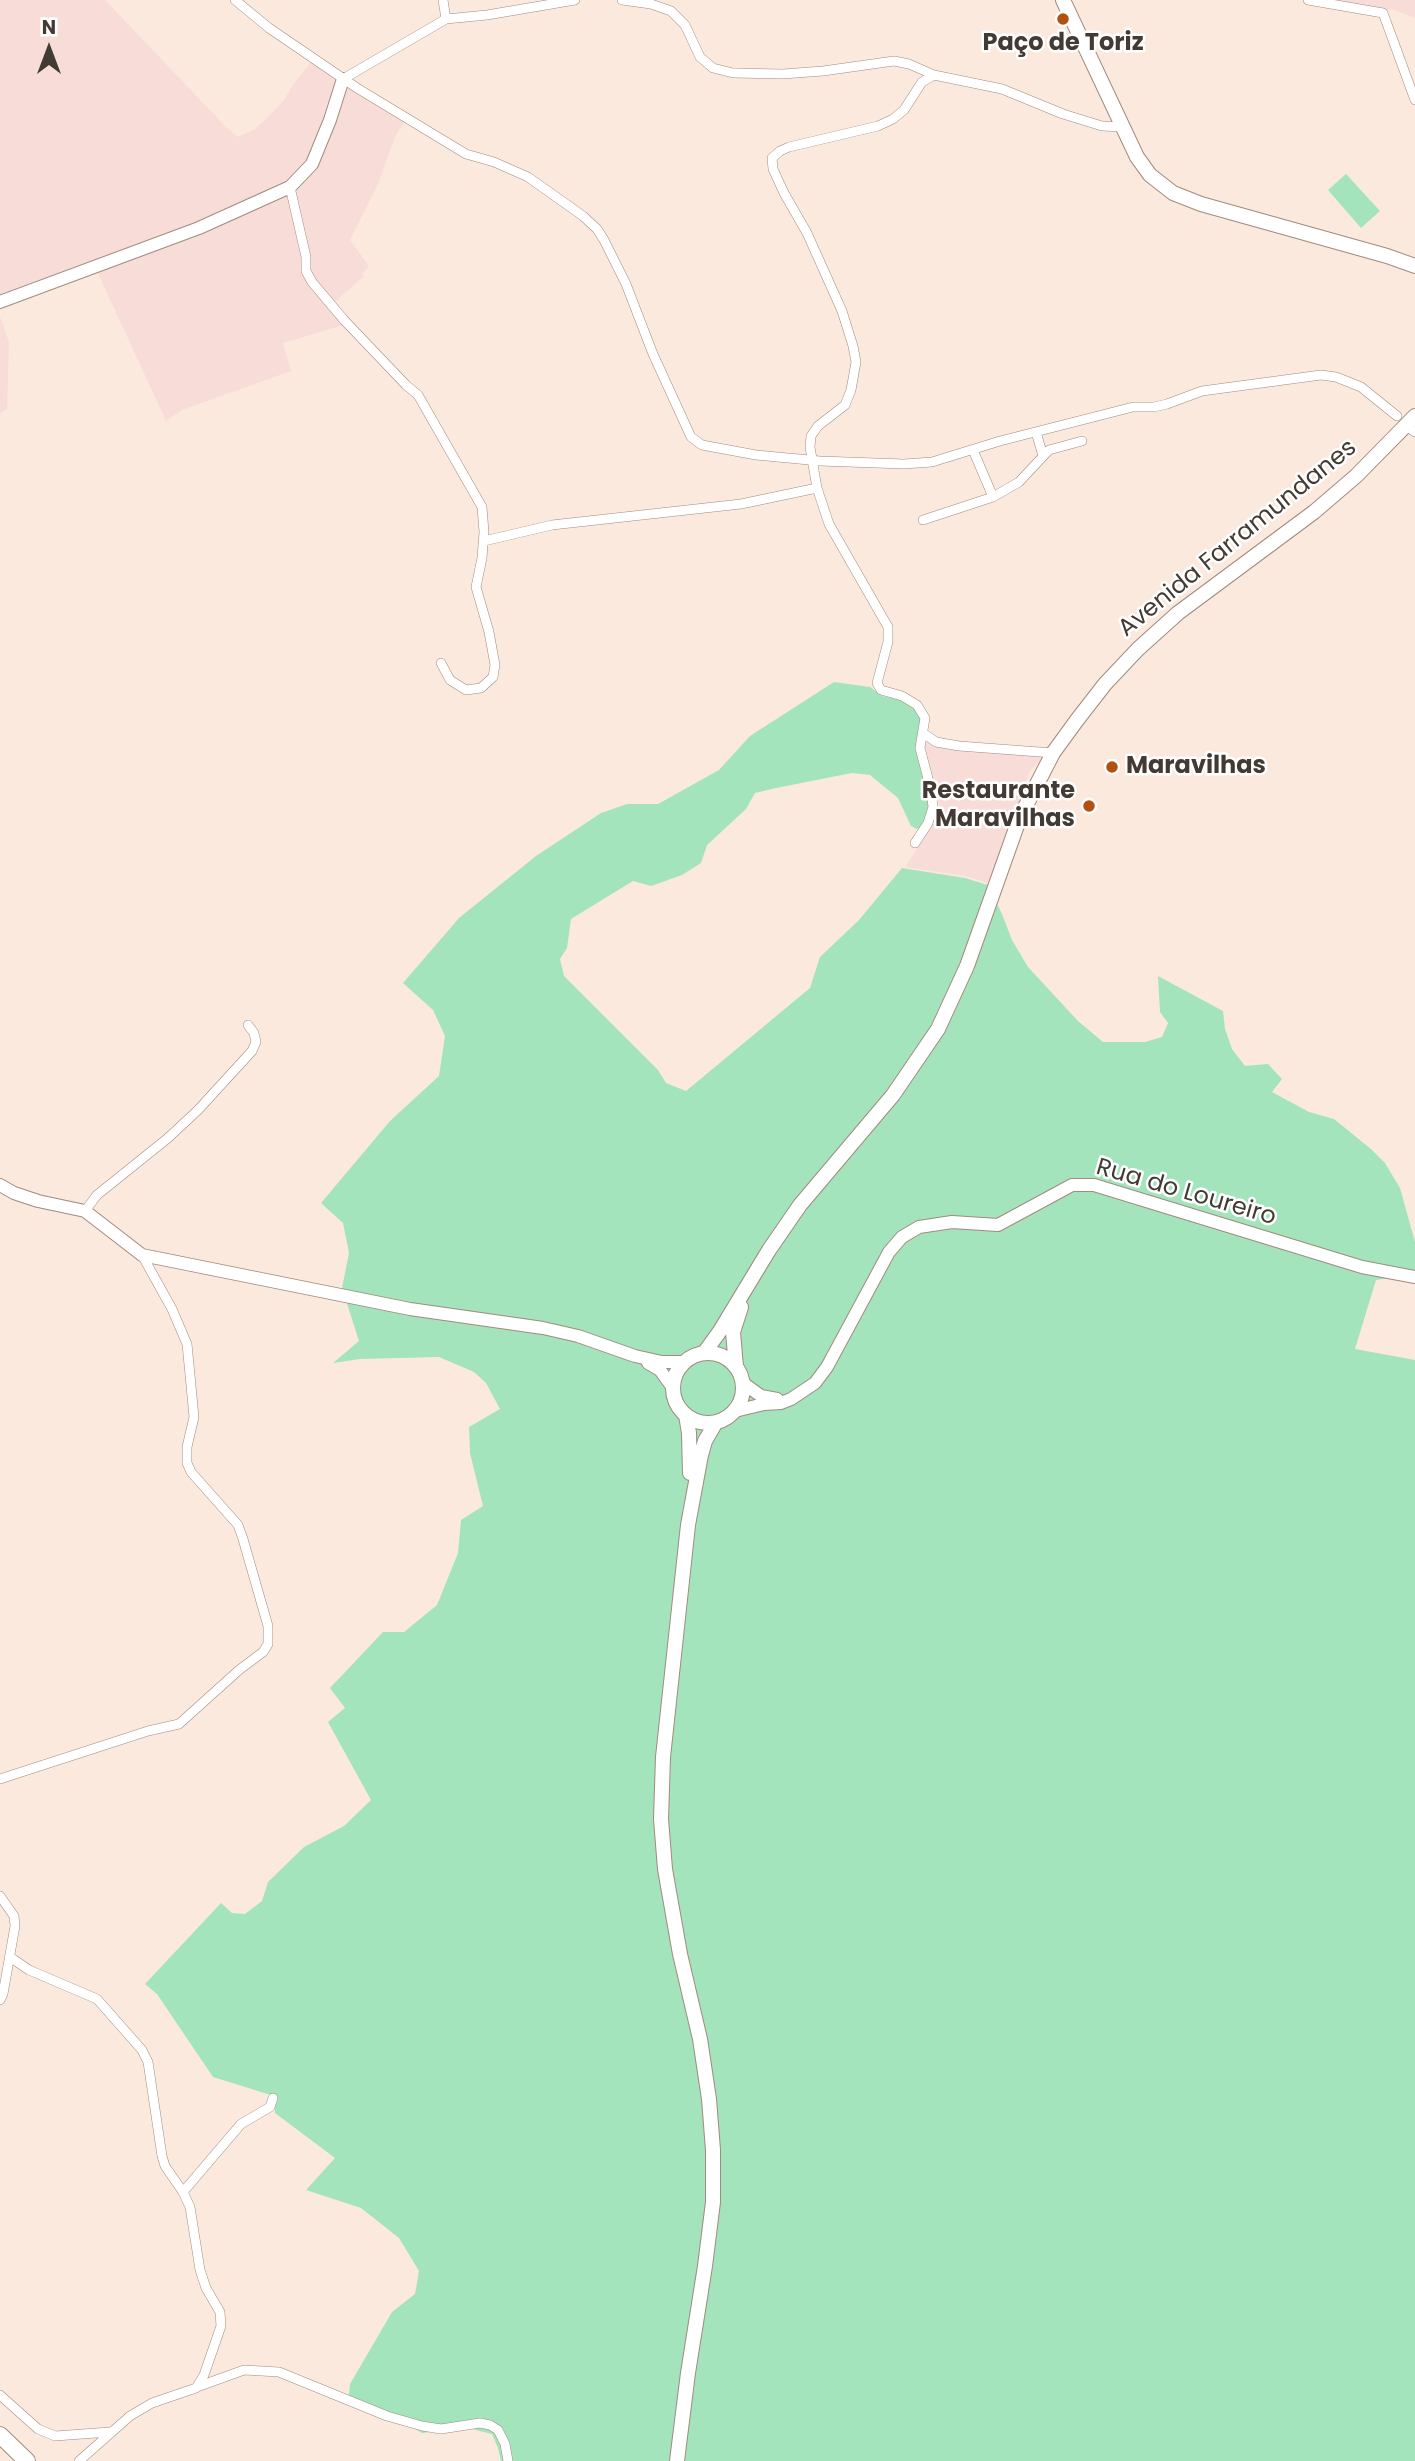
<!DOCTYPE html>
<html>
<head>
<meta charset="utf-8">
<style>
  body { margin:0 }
  #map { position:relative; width:1415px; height:2461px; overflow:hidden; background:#fce9dd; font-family:Poppins,sans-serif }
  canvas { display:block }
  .north { position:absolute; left:14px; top:14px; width:70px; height:70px; -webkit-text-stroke:5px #fff; paint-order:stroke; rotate:0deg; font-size:19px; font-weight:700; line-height:28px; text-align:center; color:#433a34 }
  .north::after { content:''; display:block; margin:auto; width:24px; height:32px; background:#433a34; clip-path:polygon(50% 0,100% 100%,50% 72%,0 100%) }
</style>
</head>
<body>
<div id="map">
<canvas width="1415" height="2461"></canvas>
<div class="north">N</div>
</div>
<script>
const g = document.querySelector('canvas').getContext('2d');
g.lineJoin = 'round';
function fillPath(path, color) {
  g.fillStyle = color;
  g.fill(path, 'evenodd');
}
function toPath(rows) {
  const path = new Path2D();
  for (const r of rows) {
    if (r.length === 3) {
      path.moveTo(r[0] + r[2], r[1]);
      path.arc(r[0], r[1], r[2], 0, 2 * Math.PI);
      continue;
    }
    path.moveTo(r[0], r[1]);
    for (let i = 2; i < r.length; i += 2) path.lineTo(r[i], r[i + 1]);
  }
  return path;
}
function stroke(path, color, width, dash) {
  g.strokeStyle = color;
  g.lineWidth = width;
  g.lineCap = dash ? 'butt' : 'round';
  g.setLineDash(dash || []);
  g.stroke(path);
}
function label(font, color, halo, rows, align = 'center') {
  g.font = font + ' Poppins,sans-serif';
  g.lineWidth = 5;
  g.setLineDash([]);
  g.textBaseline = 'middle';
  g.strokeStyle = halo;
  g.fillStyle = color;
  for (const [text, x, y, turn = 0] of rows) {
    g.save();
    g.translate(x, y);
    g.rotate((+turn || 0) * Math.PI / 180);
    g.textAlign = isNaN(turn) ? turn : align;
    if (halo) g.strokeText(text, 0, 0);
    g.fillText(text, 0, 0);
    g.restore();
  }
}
const industrial = toPath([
  [0,0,105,0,227,128,238,137,255,129,268,117,284,100,293,85,314,58,405,121,395,137,378,184,350,240,369,266,362,274,364,276,329,307,343,325,283,343,291,371,182,410,166,421,96,269,0,306],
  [1302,0,1415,0,1415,18,1392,9,1381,11],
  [0,317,9,342,7,409,0,413],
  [924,736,935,743,1048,752,1030,771,988,883,965,876,905,867,935,822,940,807,923,747]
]);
const green = toPath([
  [1346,174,1380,211,1361,228,1328,190],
  [834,682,870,687,882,696,900,700,911,706,919,715,922,721,919,734,931,807,924,825,917,829,911,826,898,798,870,775,852,773,776,788,755,793,746,809,707,845,701,863,682,875,651,886,633,881,571,919,567,948,560,959,564,976,658,1070,666,1083,686,1091,810,988,820,957,859,920,902,868,965,878,988,885,1002,914,1012,940,1028,967,1078,1021,1103,1042,1145,1042,1162,1037,1168,1023,1160,1012,1158,976,1223,1011,1225,1029,1232,1049,1245,1066,1268,1064,1282,1079,1272,1092,1309,1112,1334,1119,1371,1149,1385,1163,1400,1188,1415,1242,1415,1274,1376,1280,1355,1349,1415,1360,1415,2461,501,2461,498,2448,492,2434,468,2428,422,2433,391,2414,348,2403,350,2384,392,2312,415,2294,419,2271,399,2238,361,2208,306,2190,335,2158,275,2113,274,2096,213,2077,157,1994,145,1984,221,1903,232,1913,245,1914,262,1901,268,1882,304,1847,344,1826,371,1800,328,1722,345,1708,330,1688,383,1632,404,1632,437,1605,458,1553,461,1520,483,1506,470,1453,469,1427,500,1409,486,1383,474,1372,439,1357,360,1359,333,1363,359,1341,342,1288,349,1253,343,1223,321,1203,390,1121,439,1076,445,1036,433,1010,403,983,459,918,536,856,601,813,627,804,658,804,719,770,750,736]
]);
const street = toPath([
  [235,0,269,28,357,88,466,154,494,162,528,177,583,216,597,229,604,240,626,284,653,354,691,437,702,445,756,455,820,461,904,464,932,462,1000,441,1133,407,1154,407,1167,404,1202,391,1321,375,1336,377,1361,387,1397,416],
  [443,0,446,19],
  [622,0,651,4,671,11,685,25,700,57,713,68,733,73,783,74,823,71,894,61,909,64,934,75,1002,89,1063,114,1102,126,1122,127],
  [1308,0,1383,13,1415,100],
  [343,79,446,19,487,15,575,0],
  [290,187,306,257,306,271,312,282,344,320,406,385,418,395,482,507,484,532,482,558,476,587,489,632,495,665,493,677,481,688,466,690,450,680,441,663],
  [1412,430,1415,432],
  [1036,432,1043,456],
  [973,450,993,497],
  [923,520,993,497,1019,482,1049,450,1082,441],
  [484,541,552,525,741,504,817,488],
  [923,733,936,742,959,746,1053,753],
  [915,843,928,823,933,807,931,790,920,748,925,718,917,705,902,696,881,690,877,683,888,642,888,627,829,524,817,488,810,447,811,436,818,426,845,405,851,390,856,362,853,346,842,311,807,233,784,193,773,169,772,158,780,151,789,147,878,126,893,119,904,110,922,82,934,75],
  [85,1211,97,1195,168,1138,198,1110,252,1051,256,1042,254,1033,248,1025],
  [0,1779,148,1731,179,1724,239,1670,263,1652,268,1644,268,1626,243,1539,238,1525,191,1472,187,1463,187,1447,194,1417,187,1344,172,1309,142,1255],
  [0,1896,14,1916,15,1926,3,1994,0,2000],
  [10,1957,29,1970,97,1999,142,2050,148,2062,162,2156,165,2166,183,2192,190,2207,200,2270,206,2288,220,2312,221,2326,204,2375,196,2388,152,2403,130,2416,79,2461],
  [183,2192,241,2124,270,2107,273,2098],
  [197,2387,244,2370,279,2372,387,2416,422,2426,441,2429,480,2423,490,2425,498,2430,505,2444,508,2461],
  [0,2395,38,2429,55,2436,110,2432]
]);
const secondary = toPath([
  [0,302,199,228,290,187,312,164,330,120,343,79],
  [0,1185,14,1193,38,1201,85,1211,142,1255,410,1309,543,1328,578,1336,635,1356,662,1362,684,1362],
  [648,1363,660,1370,673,1388],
  [743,1383,761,1396,777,1399],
  [735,1411,764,1404,781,1403,791,1399,815,1383,827,1367,889,1252,902,1237,919,1227,952,1222,998,1225,1072,1185,1094,1185,1362,1267,1415,1277]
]);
const primary = toPath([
  [1063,0,1137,157,1150,175,1173,193,1201,204,1387,256,1415,266],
  [708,1388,35],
  [704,1353,720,1331,769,1250,800,1205,893,1095,938,1029,967,966,1020,817,1053,753,1077,720,1105,684,1138,649,1178,613,1314,512,1356,476,1415,416],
  [736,1367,733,1332,741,1307],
  [686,1415,689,1433,690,1473],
  [677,2461,688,2373,705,2266,713,2202,713,2150,709,2099,700,2039,680,1954,665,1869,661,1819,663,1757,688,1525,701,1455,705,1441,716,1422]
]);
const highway = toPath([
  [0,2435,27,2461]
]);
const markers = [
  [1063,19,7,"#b25010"],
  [1112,767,7,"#b25010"],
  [1089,806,7,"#b25010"]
];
const poiNames = [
  ["Paço de Toriz",1063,44],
  ["Maravilhas",1126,767,"left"],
  ["Restaurante",1075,792,"right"],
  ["Maravilhas",1075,820,"right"]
];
const streetNames = [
  ["Avenida Farramundanes",1238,539,-39],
  ["Rua do Loureiro",1186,1193,16]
];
fillPath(industrial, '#f7dcd8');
fillPath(green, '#a3e4bd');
stroke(street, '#a18b7d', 10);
stroke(secondary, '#a18b7d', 14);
stroke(primary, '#a18b7d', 16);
stroke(highway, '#a18b7d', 18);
stroke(street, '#fff', 9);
stroke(secondary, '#fff', 12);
stroke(primary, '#fff', 14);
stroke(highway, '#fff', 16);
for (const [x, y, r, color] of markers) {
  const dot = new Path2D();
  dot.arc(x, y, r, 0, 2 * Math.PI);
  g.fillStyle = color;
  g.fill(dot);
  stroke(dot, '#fff', 2.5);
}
label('bold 24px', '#433a34', '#fff', poiNames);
label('24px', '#433a34', '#fff', streetNames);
</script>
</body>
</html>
